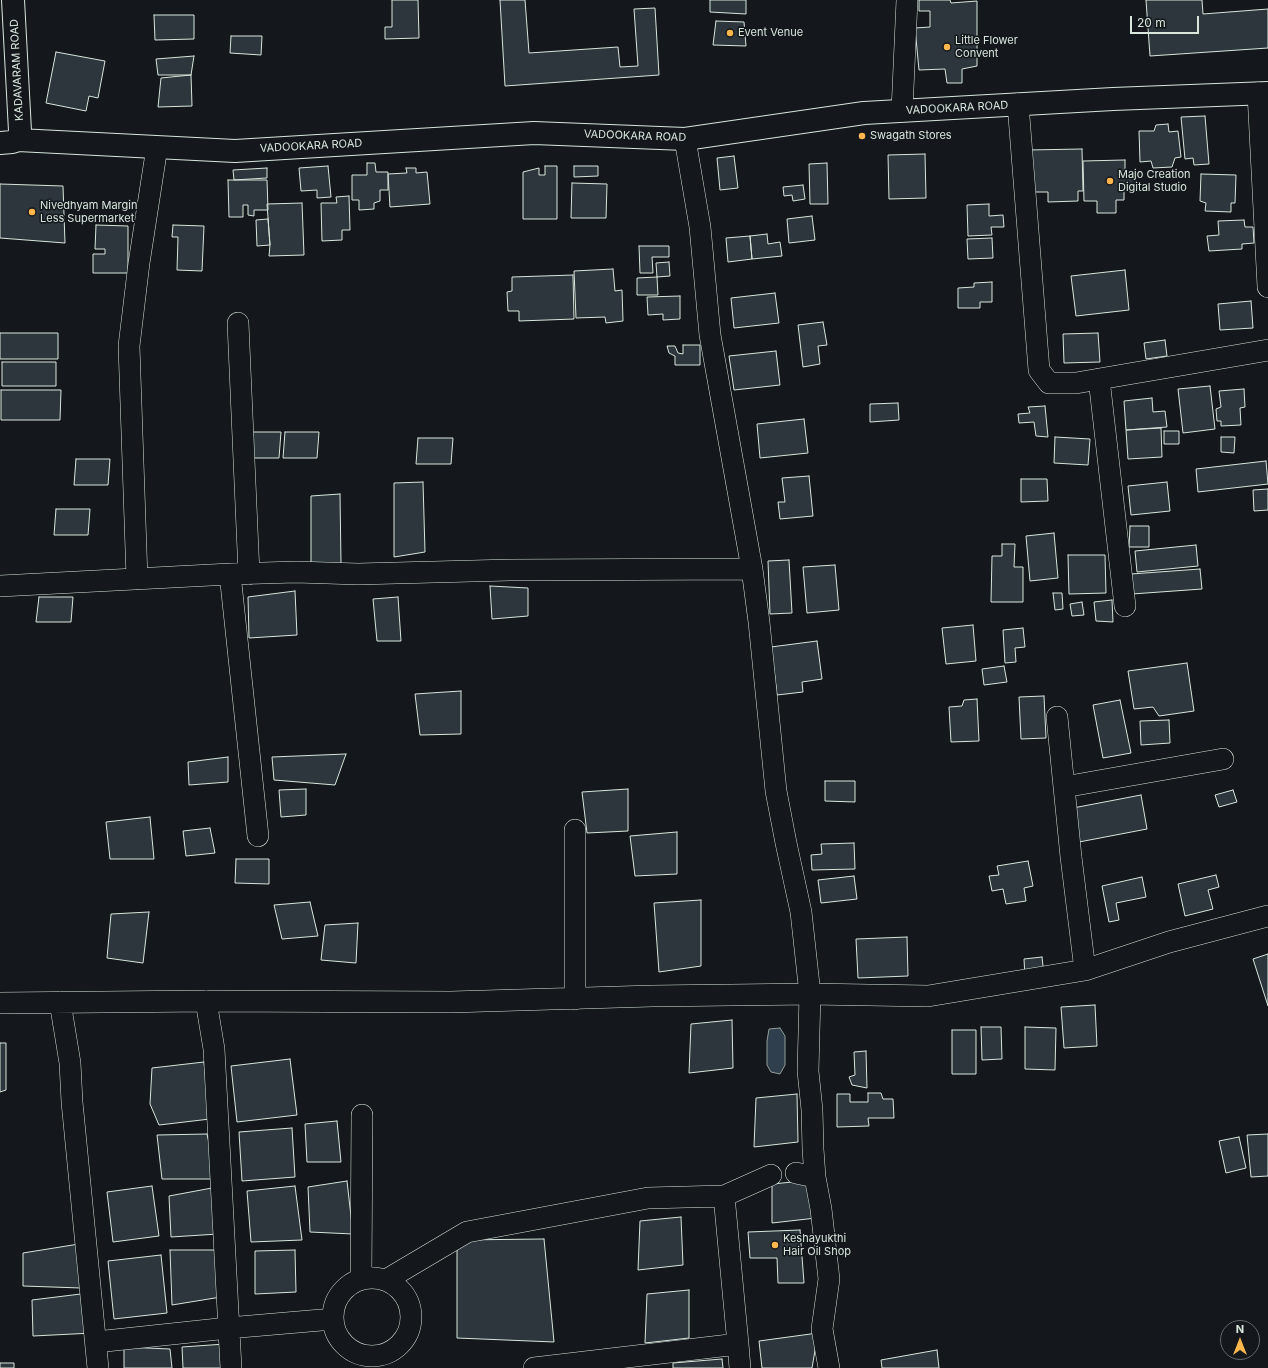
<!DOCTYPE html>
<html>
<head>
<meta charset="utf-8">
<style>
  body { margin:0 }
  #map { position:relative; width:1268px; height:1368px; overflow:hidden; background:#14181c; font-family:Inter,sans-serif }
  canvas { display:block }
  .north { position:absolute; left:1220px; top:1320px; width:40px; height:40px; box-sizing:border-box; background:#14181c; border:1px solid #626a69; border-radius:50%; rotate:0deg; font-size:11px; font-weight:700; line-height:16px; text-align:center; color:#d8e6dc }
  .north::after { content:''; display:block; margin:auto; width:14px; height:18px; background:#ffb74d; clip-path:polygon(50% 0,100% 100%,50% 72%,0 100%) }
  .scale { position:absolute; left:1130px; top:16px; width:69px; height:18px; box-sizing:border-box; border:2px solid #d8e6dc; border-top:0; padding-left:5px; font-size:12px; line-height:14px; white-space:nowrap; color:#d8e6dc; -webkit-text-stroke:3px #14181c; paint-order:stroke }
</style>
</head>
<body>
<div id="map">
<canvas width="1268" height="1368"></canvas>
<div class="north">N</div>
<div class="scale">20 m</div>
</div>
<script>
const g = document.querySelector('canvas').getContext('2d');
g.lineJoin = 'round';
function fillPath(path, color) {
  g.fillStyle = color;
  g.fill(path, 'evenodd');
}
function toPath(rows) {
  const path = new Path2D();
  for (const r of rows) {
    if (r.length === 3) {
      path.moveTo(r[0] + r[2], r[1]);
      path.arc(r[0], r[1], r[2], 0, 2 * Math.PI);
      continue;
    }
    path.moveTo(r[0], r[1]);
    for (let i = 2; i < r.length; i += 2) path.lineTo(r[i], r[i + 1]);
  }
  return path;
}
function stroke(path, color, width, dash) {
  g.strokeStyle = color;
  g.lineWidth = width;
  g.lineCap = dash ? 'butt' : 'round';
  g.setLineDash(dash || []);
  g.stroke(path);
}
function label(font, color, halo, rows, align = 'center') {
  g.font = font + ' Inter,sans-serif';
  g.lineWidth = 3;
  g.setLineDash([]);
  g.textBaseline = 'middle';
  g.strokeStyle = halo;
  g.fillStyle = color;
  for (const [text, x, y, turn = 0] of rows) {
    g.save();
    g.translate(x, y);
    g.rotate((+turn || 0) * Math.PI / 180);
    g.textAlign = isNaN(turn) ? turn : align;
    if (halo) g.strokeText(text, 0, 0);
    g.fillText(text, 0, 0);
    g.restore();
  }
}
const water = toPath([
  [780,1028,785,1036,785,1065,780,1074,771,1072,767,1065,767,1041,769,1029,780,1028]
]);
const building = toPath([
  [392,0,418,0,419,38,385,39,385,27,392,27,392,0],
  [500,0,525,0,529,53,618,47,620,67,638,66,634,9,655,8,659,75,505,86,500,0],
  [710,0,746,0,746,14,710,12,710,0],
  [919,0,950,0,951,3,977,1,977,66,962,69,962,83,947,83,945,69,919,70,915,28,930,27,930,11,919,11,919,0],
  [1146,0,1202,0,1203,14,1268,9,1268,48,1150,56,1146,0],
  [154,15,194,15,194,39,155,40,154,15],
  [716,21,744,22,746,46,713,45,716,21],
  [231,36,262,36,261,55,230,53,231,36],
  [56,52,105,61,98,98,89,96,86,111,46,103,56,52],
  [194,56,191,75,158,75,156,59,194,56],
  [191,75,192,106,158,107,161,78,191,75],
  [1205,116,1209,164,1194,165,1193,158,1185,159,1181,117,1205,116],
  [1168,124,1169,132,1178,131,1181,157,1175,158,1172,167,1153,168,1151,161,1140,162,1139,131,1154,131,1156,125,1168,124],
  [1082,149,1083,191,1078,191,1078,201,1048,202,1048,192,1029,192,1028,150,1082,149],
  [925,154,926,198,889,199,888,155,925,154],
  [734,156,738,188,720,190,717,158,734,156],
  [1125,160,1125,175,1135,174,1136,187,1124,187,1124,200,1116,200,1116,213,1097,213,1097,201,1084,201,1083,161,1125,160],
  [367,163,375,163,376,172,388,172,388,190,380,190,380,201,374,203,374,209,359,210,359,200,352,200,352,175,367,175,367,163],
  [827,163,828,204,810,204,809,164,827,163],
  [328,166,331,197,317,198,317,190,301,191,299,168,328,166],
  [545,166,557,166,557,219,523,219,523,172,539,168,539,175,545,175,545,166],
  [574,166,598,166,598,176,574,177,574,166],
  [267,168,267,178,234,180,233,170,267,168],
  [406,168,416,168,416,173,427,172,430,204,390,207,388,174,407,173,406,168],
  [1201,174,1236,175,1235,203,1231,203,1231,212,1205,211,1206,203,1200,201,1201,174],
  [228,180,267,180,268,210,254,210,254,216,248,215,248,205,243,205,243,217,229,217,228,180],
  [572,183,607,184,606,218,571,218,572,183],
  [0,184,63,186,65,243,0,238,0,184],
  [803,185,805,199,793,201,792,195,784,196,783,187,803,185],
  [349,196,350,230,342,230,342,240,322,241,321,203,337,203,336,197,349,196],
  [302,203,304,255,269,256,270,245,267,204,302,203],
  [989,204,989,216,1003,215,1004,227,991,227,992,235,968,236,967,205,989,204],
  [812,216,815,240,789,243,787,219,812,216],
  [268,219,270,245,257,246,256,220,268,219],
  [1244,220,1245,227,1253,227,1254,243,1242,244,1242,249,1209,251,1207,236,1219,235,1218,221,1244,220],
  [96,225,128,226,128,273,93,273,93,254,105,254,105,249,95,249,96,225],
  [173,225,204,226,202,271,177,270,178,237,172,237,173,225],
  [767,234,768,244,780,242,782,256,752,259,750,236,767,234],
  [750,236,752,259,728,262,726,238,750,236],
  [992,238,993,258,968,259,967,239,992,238],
  [639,246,669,246,669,257,652,257,653,273,640,273,639,246],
  [669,262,670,276,657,277,656,263,669,262],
  [613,269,615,291,622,290,623,321,606,323,605,317,576,318,574,271,613,269],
  [1125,270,1129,310,1076,316,1071,276,1125,270],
  [573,275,574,319,519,321,519,311,508,311,507,292,512,291,512,277,573,275],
  [657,277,658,295,637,295,637,278,657,277],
  [992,282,992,302,980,302,980,308,958,308,958,288,974,287,974,283,992,282],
  [775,293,779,323,734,328,731,298,775,293],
  [680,296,680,319,663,320,663,314,648,315,647,297,680,296],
  [1251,301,1253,328,1220,330,1218,304,1251,301],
  [823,322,827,345,818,346,820,364,803,367,798,325,823,322],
  [0,333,58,333,58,359,0,359,0,333],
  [1098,333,1100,362,1064,363,1063,334,1098,333],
  [1165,340,1167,356,1146,359,1144,343,1165,340],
  [683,345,700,345,700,365,675,365,675,356,669,353,667,346,675,346,678,353,683,354,683,345],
  [776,351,780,385,734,390,729,356,776,351],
  [2,362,56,362,56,386,2,386,2,362],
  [1210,386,1215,429,1183,433,1178,389,1210,386],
  [1244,389,1245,407,1240,408,1241,425,1221,426,1221,421,1217,421,1216,409,1221,407,1219,391,1244,389],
  [1,390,61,390,60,420,1,420,1,390],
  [1152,398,1153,412,1165,411,1167,427,1126,430,1124,401,1152,398],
  [898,403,899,420,870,422,870,404,898,403],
  [1045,406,1048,437,1036,436,1034,422,1019,423,1018,414,1030,413,1028,407,1045,406],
  [804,419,808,453,760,458,757,424,804,419],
  [1161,428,1162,457,1128,459,1126,430,1161,428],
  [1164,431,1179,431,1179,444,1164,444,1164,431],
  [247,432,281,432,279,458,245,458,247,432],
  [285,432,319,432,317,458,283,458,285,432],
  [1055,437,1090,439,1088,465,1054,463,1055,437],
  [1221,437,1235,437,1234,453,1221,452,1221,437],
  [418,438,453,438,451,464,416,464,418,438],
  [76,459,110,459,108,485,74,485,76,459],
  [1266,461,1268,484,1198,492,1196,469,1266,461],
  [809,476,813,516,780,519,778,502,785,502,782,478,809,476],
  [1021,479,1047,479,1048,501,1021,502,1021,479],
  [423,482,425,552,394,557,394,483,423,482],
  [1167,482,1170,511,1131,515,1128,486,1167,482],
  [1268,489,1268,510,1254,511,1253,490,1268,489],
  [340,494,341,564,311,570,311,496,340,494],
  [56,509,90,509,88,535,54,535,56,509],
  [1130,526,1149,526,1149,547,1129,547,1130,526],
  [1054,533,1058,578,1030,581,1026,536,1054,533],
  [1002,544,1015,544,1014,567,1023,567,1023,602,991,602,992,556,1002,556,1002,544],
  [1196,545,1198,566,1137,572,1135,551,1196,545],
  [1068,555,1105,555,1106,593,1069,594,1068,555],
  [789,560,792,613,770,614,768,561,789,560],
  [835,565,839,610,807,613,803,567,835,565],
  [1200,569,1202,589,1132,594,1131,574,1200,569],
  [490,586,528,588,528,616,492,619,490,586],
  [295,591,297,635,249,638,248,597,295,591],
  [1053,593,1062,593,1063,609,1055,610,1053,593],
  [39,597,73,597,71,622,36,622,39,597],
  [398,597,401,641,377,641,373,599,398,597],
  [1112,600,1113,622,1096,621,1094,602,1112,600],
  [1082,602,1084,615,1072,616,1070,604,1082,602],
  [973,625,976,661,946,664,942,628,973,625],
  [1023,628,1025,647,1015,648,1016,662,1005,663,1003,630,1023,628],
  [817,641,822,679,802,682,803,692,777,695,771,647,817,641],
  [1187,663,1194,711,1159,716,1153,707,1134,709,1128,671,1187,663],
  [1004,666,1007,682,984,685,982,669,1004,666],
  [461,691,461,734,420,735,415,694,461,691],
  [1044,696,1046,738,1021,739,1019,697,1044,696],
  [977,699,979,741,951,742,949,707,962,706,964,700,977,699],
  [1120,700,1131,753,1103,758,1093,705,1120,700],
  [1169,720,1170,743,1141,745,1140,721,1169,720],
  [346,754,335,785,274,780,272,757,346,754],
  [228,757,228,782,189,785,188,762,228,757],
  [825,781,855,781,855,802,825,801,825,781],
  [306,789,306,815,281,817,279,790,306,789],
  [628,789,628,831,587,833,582,792,628,789],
  [1233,790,1237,802,1219,807,1215,795,1233,790],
  [1141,795,1147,829,1079,842,1073,808,1141,795],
  [150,817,154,859,110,859,106,822,150,817],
  [210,828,215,853,186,856,183,831,210,828],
  [677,832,677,874,635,876,630,836,677,832],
  [854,843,855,869,812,870,811,855,822,854,821,844,854,843],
  [236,859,269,859,269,884,235,883,236,859],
  [1028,861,1033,886,1024,888,1026,901,1006,904,1003,889,992,891,989,876,999,875,997,866,1028,861],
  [1216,875,1219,887,1208,890,1213,909,1185,916,1178,884,1216,875],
  [854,876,857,899,821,903,818,880,854,876],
  [1142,877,1146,897,1116,903,1119,920,1109,922,1102,886,1142,877],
  [701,900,701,966,659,972,654,903,701,900],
  [310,902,318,936,282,939,274,905,310,902],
  [149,912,143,963,107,958,111,914,149,912],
  [358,923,356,963,321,960,325,925,358,923],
  [907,937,908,976,858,978,856,939,907,937],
  [1268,954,1268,1006,1253,959,1268,954],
  [1042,957,1044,975,1025,977,1024,959,1042,957],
  [1095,1005,1097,1046,1064,1048,1061,1007,1095,1005],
  [732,1020,733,1068,689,1073,691,1024,732,1020],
  [981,1027,1001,1027,1002,1059,982,1060,981,1027],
  [1025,1027,1056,1028,1055,1070,1025,1069,1025,1027],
  [952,1030,976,1030,976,1074,952,1074,952,1030],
  [0,1043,6,1043,6,1090,0,1092,0,1043],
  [866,1051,867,1088,852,1085,849,1077,855,1075,854,1052,866,1051],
  [290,1059,297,1115,237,1122,231,1066,290,1059],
  [204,1062,210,1119,159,1125,150,1104,152,1068,204,1062],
  [868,1093,881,1093,883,1099,893,1099,894,1118,868,1118,869,1126,837,1127,837,1094,850,1094,850,1102,868,1102,868,1093],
  [797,1094,798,1142,754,1147,756,1098,797,1094],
  [337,1121,341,1162,307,1162,305,1124,337,1121],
  [292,1128,295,1177,242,1181,239,1132,292,1128],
  [207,1134,217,1179,162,1179,157,1135,207,1134],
  [1268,1134,1268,1176,1251,1177,1247,1135,1268,1134],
  [1239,1137,1246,1168,1226,1173,1219,1141,1239,1137],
  [813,1180,816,1218,772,1223,772,1184,813,1180],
  [347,1181,353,1234,310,1232,308,1187,347,1181],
  [152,1186,159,1236,113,1242,107,1192,152,1186],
  [295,1186,302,1240,251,1242,247,1191,295,1186],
  [212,1188,218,1234,171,1237,169,1196,212,1188],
  [681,1217,683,1265,638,1270,640,1221,681,1217],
  [800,1230,804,1283,778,1283,777,1258,750,1258,748,1232,800,1230],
  [544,1239,554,1342,457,1338,457,1240,544,1239],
  [79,1244,81,1288,23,1286,23,1253,79,1244],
  [170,1250,221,1250,221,1297,172,1305,170,1250],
  [295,1250,296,1292,255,1294,255,1251,295,1250],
  [161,1255,167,1313,114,1319,108,1261,161,1255],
  [689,1290,689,1338,645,1343,647,1294,689,1290],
  [89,1293,93,1333,33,1336,32,1300,89,1293],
  [818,1333,812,1368,762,1368,759,1341,818,1333],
  [225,1344,228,1368,183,1368,182,1347,225,1344],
  [124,1347,170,1349,172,1368,124,1368,124,1347],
  [937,1350,939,1368,882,1368,881,1360,937,1350],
  [722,1359,723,1368,673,1368,673,1363,722,1359],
  [0,1363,14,1363,14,1368,0,1368,0,1363]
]);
const street = toPath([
  [1258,93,1268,287],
  [1018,104,1039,370,1049,383,1076,383,1268,350],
  [902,111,907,0],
  [685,139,700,227,710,335,752,569,759,622,776,791,786,843,801,912,810,994,808,1071,812,1110,813,1149,815,1177,821,1209,829,1279,822,1329,829,1368],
  [238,323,249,574],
  [1099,379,1125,606],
  [137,579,129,346,139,263,157,147],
  [0,586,230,574],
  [1057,717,1071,857,1085,970],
  [1064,787,1223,759],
  [575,830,575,999],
  [258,836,230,574,296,572,358,574,510,570,752,569],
  [206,1001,214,1049,231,1368],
  [60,1002,70,1063,72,1102,98,1368],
  [0,1003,206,1001,451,1002,652,996,810,994,928,996,1085,970,1169,942,1268,916],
  [796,1173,815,1177],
  [372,1317,39],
  [361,1279,362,1115],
  [386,1280,467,1232,648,1198,724,1196,771,1175],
  [96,1342,228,1328,333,1319],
  [738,1344,740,1368],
  [534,1368,738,1344,724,1196]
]);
const secondary = toPath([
  [13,0,20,131,18,140],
  [0,143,12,142,18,140,235,151,534,133,685,139,864,113,1113,99,1268,93]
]);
const markers = [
  [730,33,4,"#ffb74d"],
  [947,47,4,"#ffb74d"],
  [862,136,4,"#ffb74d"],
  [1110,181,4,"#ffb74d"],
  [32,212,4,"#ffb74d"],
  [775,1245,4,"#ffb74d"]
];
const poiNames = [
  ["Event Venue",738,33],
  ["Little Flower",955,41],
  ["Convent",955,54],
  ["Swagath Stores",870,136],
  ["Majo Creation",1118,175],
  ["Digital Studio",1118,188],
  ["Nivedhyam Margin",40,206],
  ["Less Supermarket",40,219],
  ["Keshayukthi",783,1239],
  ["Hair Oil Shop",783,1252]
];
const streetNames = [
  ["KADAVARAM ROAD",17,70,-93],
  ["VADOOKARA ROAD",957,108,-3],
  ["VADOOKARA ROAD",635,136,2],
  ["VADOOKARA ROAD",311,146,-3]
];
fillPath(water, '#2f3f4d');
stroke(water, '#939e99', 1);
fillPath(building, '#2c363c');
stroke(building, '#d8e6dc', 1);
stroke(street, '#d8e6dc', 22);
stroke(secondary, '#d8e6dc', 24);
stroke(street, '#14181c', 21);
stroke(secondary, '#14181c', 22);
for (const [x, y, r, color] of markers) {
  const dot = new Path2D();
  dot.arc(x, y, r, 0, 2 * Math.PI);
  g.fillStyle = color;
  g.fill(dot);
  stroke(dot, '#14181c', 1.5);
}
label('11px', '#d8e6dc', '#14181c', poiNames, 'left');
label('11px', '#d8e6dc', '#14181c', streetNames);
</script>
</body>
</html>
